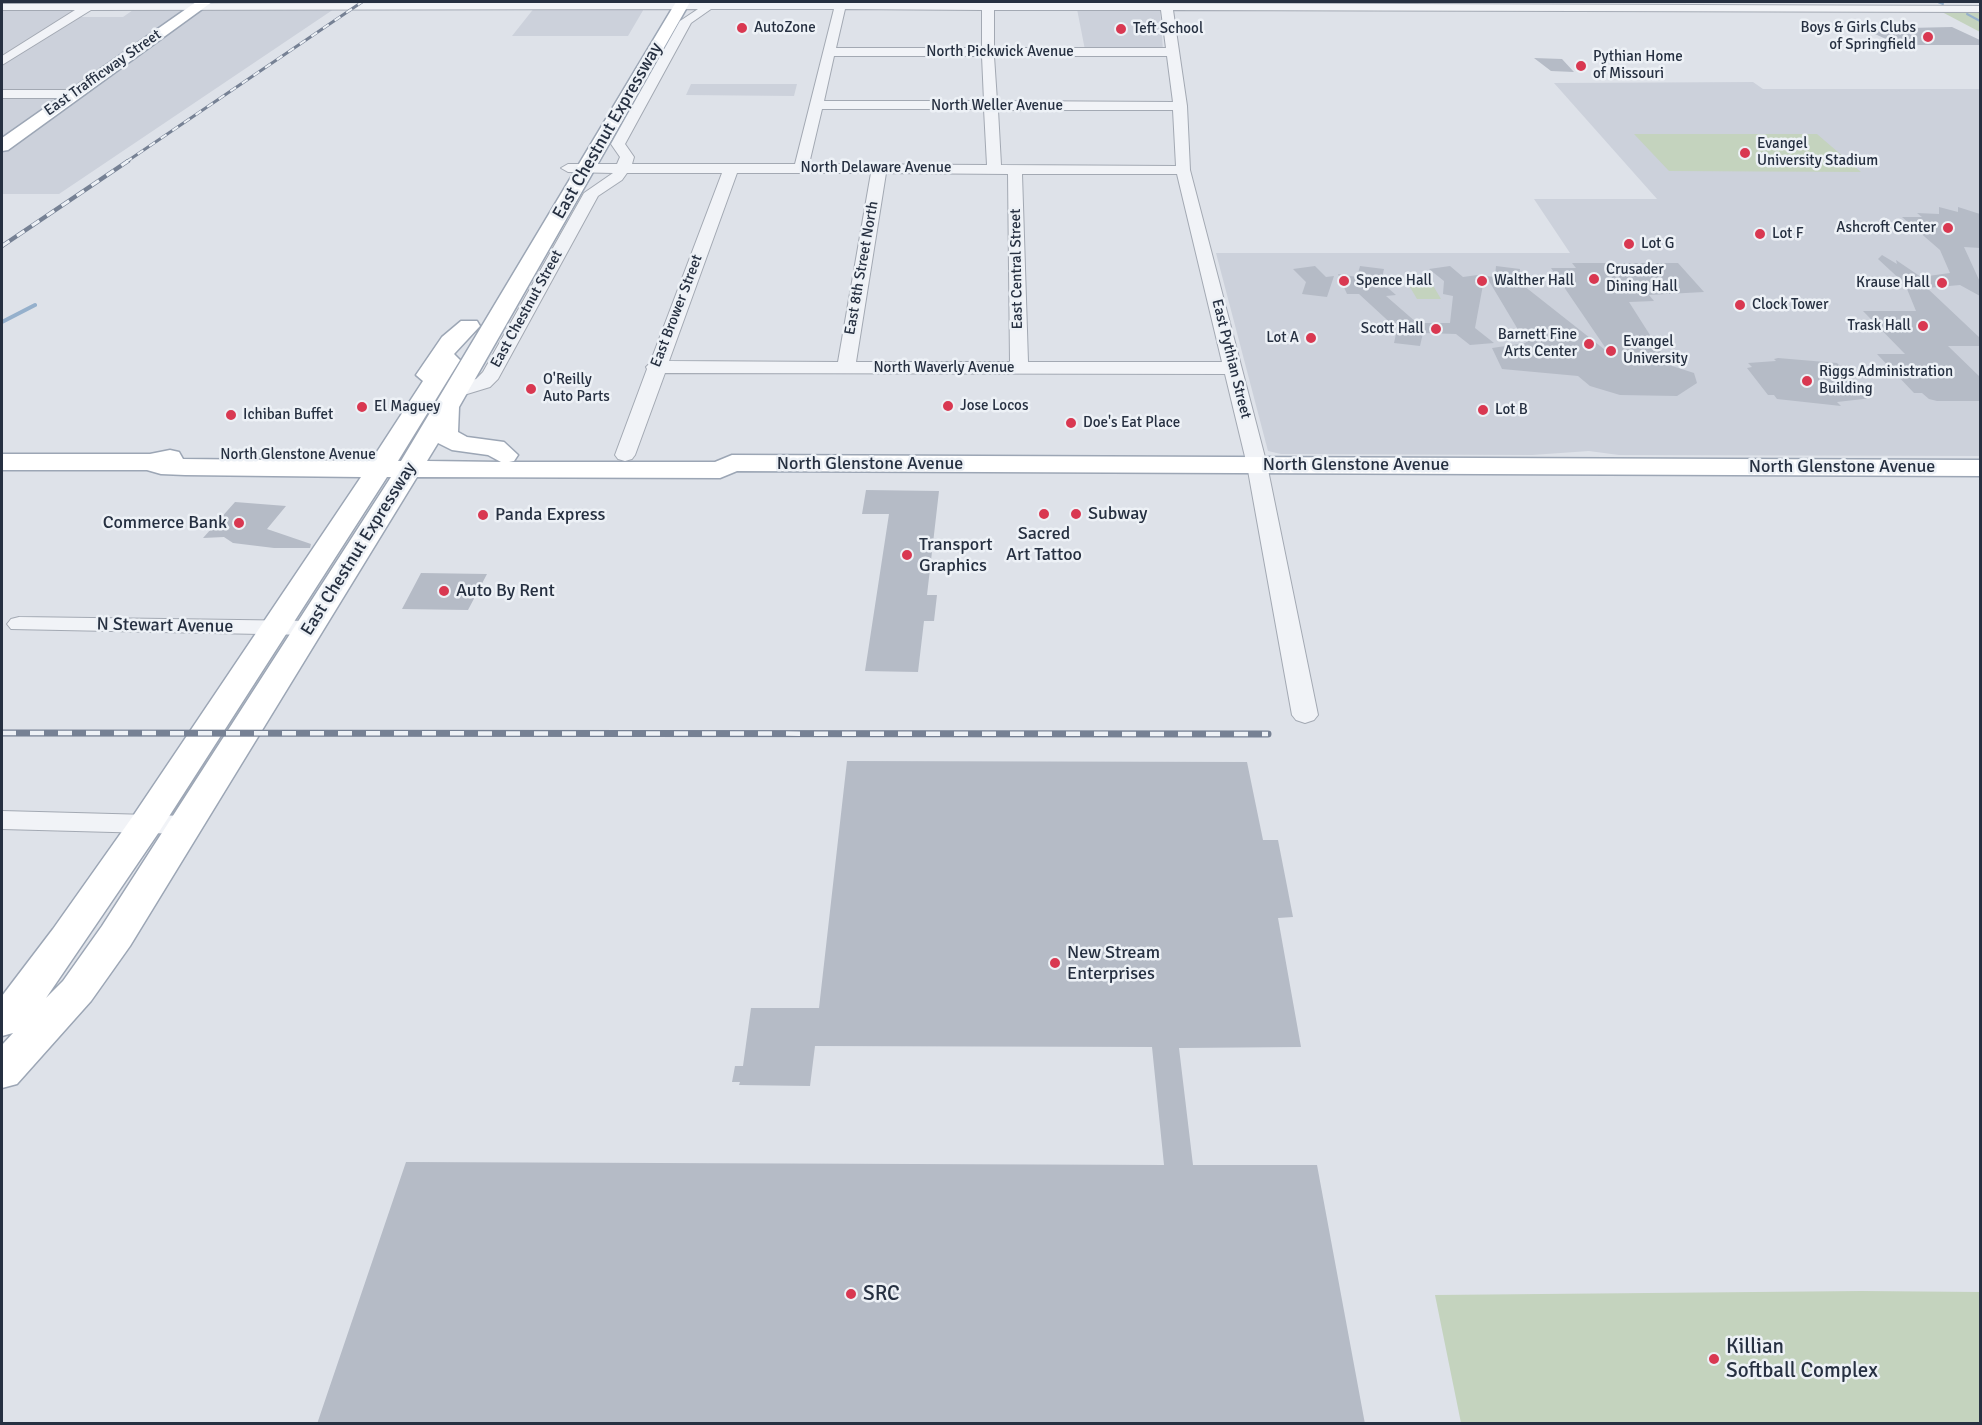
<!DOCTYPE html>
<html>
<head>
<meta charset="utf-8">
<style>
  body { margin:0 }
  #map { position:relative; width:1982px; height:1425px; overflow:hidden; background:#dee2e9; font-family:Signika,sans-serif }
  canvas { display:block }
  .frame { position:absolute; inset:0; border:3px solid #263041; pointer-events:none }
</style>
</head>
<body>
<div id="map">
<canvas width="1982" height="1425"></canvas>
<div class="frame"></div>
</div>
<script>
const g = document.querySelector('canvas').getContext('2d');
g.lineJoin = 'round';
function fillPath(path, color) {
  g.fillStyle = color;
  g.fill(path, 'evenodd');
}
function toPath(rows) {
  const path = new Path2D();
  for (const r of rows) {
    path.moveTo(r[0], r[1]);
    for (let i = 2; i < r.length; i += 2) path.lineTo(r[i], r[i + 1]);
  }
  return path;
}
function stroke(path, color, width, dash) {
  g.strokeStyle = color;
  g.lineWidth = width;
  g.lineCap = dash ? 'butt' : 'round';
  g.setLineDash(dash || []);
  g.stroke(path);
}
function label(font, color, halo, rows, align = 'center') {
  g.font = font + ' Signika,sans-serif';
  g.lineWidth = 5;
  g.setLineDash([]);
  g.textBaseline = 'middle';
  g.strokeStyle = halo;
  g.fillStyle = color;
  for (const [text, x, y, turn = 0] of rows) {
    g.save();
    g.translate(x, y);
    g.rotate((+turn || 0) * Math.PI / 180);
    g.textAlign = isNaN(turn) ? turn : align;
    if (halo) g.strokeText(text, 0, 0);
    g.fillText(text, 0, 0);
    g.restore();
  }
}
const built = toPath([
  [337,7,59,194,2,194,2,152,203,8],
  [535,7,645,7,628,36,512,36],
  [136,8,188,8,71,90,2,92,2,64,78,17,123,17],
  [2,9,76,9,80,10,2,59],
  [1077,9,1160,9,1163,50,1085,50],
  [1753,82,1763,89,1980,89,1980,456,1619,455,1589,451,1532,455,1281,454,1268,451,1216,253,1570,253,1534,199,1657,199,1554,83],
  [691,84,797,84,794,96,686,95],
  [2,95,60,95,63,96,2,140]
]);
const green = toPath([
  [1942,12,1980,12,1980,32],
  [1634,134,1817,134,1861,172,1669,171],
  [1407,282,1431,282,1441,299,1417,299],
  [1862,1291,1980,1292,1980,1423,1461,1423,1435,1295]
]);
const streamFar1 = toPath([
  [1938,2,1943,4],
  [1967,14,1980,21]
]);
const stream = toPath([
  [2,322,35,305]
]);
const building = toPath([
  [1952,27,1980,40,1980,45,1899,45,1864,29],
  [1534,58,1562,59,1574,72,1551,71],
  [1939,207,1958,212,1958,207,1980,214,1980,248,1964,247,1980,282,1980,296,1960,285,1927,288,1980,338,1980,346,1948,346,1980,377,1980,401,1937,401,1929,399,1922,393,1914,393,1877,354,1905,354,1863,311,1916,311,1905,284,1878,259,1882,255,1897,264,1896,260,1921,277,1950,273,1940,250,1902,217,1922,217,1917,213,1939,214],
  [1572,263,1678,263,1704,292,1649,295,1654,301,1629,302,1669,365,1694,373,1697,383,1677,396,1620,395,1590,386,1578,376,1502,369,1492,348,1526,343,1486,276,1495,277,1496,266,1520,269,1519,282,1609,353,1551,268,1576,268],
  [1315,266,1326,277,1334,276,1327,297,1302,294,1306,282,1293,269],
  [1360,266,1384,269,1381,282,1396,295,1386,296,1417,323,1450,323,1453,296,1443,294,1444,281,1429,269,1450,266,1463,277,1485,274,1475,328,1494,343,1470,345,1456,334,1423,333,1420,346,1394,343,1397,329,1359,294,1347,294,1338,274,1357,277],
  [1778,358,1837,363,1872,398,1837,402,1841,406,1777,399,1774,395,1768,395,1747,368,1752,367,1748,363,1776,361,1774,359],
  [866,490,939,491,927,595,937,595,934,621,924,621,918,672,865,671,889,514,862,514],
  [235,502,286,506,267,529,311,544,310,548,274,548,233,543,224,537,203,538],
  [421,573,487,574,468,610,402,609],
  [847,761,1247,762,1263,840,1278,840,1287,886,1293,917,1278,918,1301,1047,1179,1048,1193,1165,1317,1165,1365,1424,317,1424,406,1162,1164,1165,1152,1047,815,1046,810,1086,739,1085,740,1082,732,1082,735,1066,743,1066,751,1008,819,1008]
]);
const minor = toPath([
  [836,2,1980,6,1980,12,1173,10,1187,106,1190,170,1267,465,1318,715,1314,720,1305,723,1296,720,1292,715,1247,465,1225,374,665,373,635,455,632,459,625,461,618,459,615,455,647,369,646,367,650,363,722,173,627,173,622,180,598,196,498,379,490,387,454,398,447,396,444,392,447,388,476,379,483,372,584,193,613,173,568,172,561,168,568,164,617,164,620,157,611,144,680,21,698,9,91,10,2,65,2,56,75,10,2,10,2,4,836,2],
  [711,9,834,9,795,164,632,164,634,157,625,144,691,23,711,9],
  [845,9,982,10,982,48,836,48,845,9],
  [994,10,1161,10,1166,48,994,48,994,10],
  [834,56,982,56,984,101,824,101,834,56],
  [994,56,1167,56,1173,102,997,101,994,56],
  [822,109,984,109,987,165,809,164,822,109],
  [998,110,1173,110,1176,166,1001,165,998,110],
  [737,173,871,173,838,362,669,361,737,173],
  [886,173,1008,174,1010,362,856,362,886,173],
  [1022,174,1177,174,1222,362,1028,362,1022,174],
  [2,90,75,90,82,94,75,98,2,98,2,90],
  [19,617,311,621,319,623,323,628,319,633,311,635,11,629,7,624,11,619,19,617],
  [2,811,186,816,196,819,200,825,196,831,186,834,2,829,2,811]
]);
const major = toPath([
  [196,2,212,2,8,150,2,151,2,138,196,2],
  [676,2,690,2,459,407,458,432,467,437,504,442,518,455,514,461,509,462,715,462,732,455,1980,460,1980,476,737,471,720,478,417,477,130,946,91,1001,17,1084,2,1088,2,1045,13,1033,2,1036,2,996,53,929,133,816,361,477,185,475,161,474,147,470,2,470,2,454,150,454,170,450,179,452,183,459,371,461,423,381,416,375,442,337,461,321,477,321,480,326,454,354,460,360,398,461,401,461,676,2],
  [438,443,452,450,488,455,501,462,427,461,438,443],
  [387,477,391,477,102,926,63,981,46,998,159,832,387,477]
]);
const railFar2 = toPath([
  [126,162,362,2]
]);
const railFar1 = toPath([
  [2,246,128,161]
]);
const rail = toPath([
  [2,733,1268,734]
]);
const markers = [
  [742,28,6,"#d93851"],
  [1121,29,6,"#d93851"],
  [1928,37,6,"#d93851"],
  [1581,66,6,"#d93851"],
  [1745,153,6,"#d93851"],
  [1948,228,6,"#d93851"],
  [1760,234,6,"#d93851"],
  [1629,244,6,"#d93851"],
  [1594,279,6,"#d93851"],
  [1344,281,6,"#d93851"],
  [1482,281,6,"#d93851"],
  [1942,283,6,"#d93851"],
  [1740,305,6,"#d93851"],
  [1923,326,6,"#d93851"],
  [1436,329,6,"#d93851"],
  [1311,338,6,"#d93851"],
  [1589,344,6,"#d93851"],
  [1611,351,6,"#d93851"],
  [1807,381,6,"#d93851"],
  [531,389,6,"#d93851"],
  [948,406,6,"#d93851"],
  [362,407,6,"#d93851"],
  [1483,410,6,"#d93851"],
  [231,415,6,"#d93851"],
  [1071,423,6,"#d93851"],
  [1044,514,6,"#d93851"],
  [1076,514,6,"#d93851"],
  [483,515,6,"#d93851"],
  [239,523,6,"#d93851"],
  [907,555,6,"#d93851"],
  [444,591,6,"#d93851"],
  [1055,963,6,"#d93851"],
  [851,1294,6,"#d93851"],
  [1714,1359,6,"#d93851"]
];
const farPoinames = [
  ["AutoZone",754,28],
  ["Boys & Girls Clubs",1916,28,"right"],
  ["of Springfield",1916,45,"right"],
  ["Teft School",1133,29],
  ["Pythian Home",1593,57],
  ["of Missouri",1593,74],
  ["Evangel",1757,144],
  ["University Stadium",1757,161],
  ["Ashcroft Center",1936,228,"right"],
  ["Lot F",1772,234],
  ["Lot G",1641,244],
  ["Crusader",1606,270],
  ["Dining Hall",1606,287],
  ["Spence Hall",1356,281],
  ["Walther Hall",1494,281],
  ["Krause Hall",1930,283,"right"],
  ["Clock Tower",1752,305],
  ["Trask Hall",1911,326,"right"],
  ["Scott Hall",1424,329,"right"],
  ["Barnett Fine",1577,335,"right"],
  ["Arts Center",1577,352,"right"],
  ["Lot A",1299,338,"right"],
  ["Evangel",1623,342],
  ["University",1623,359],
  ["Riggs Administration",1819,372],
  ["Building",1819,389],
  ["O'Reilly",543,380],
  ["Auto Parts",543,397],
  ["Jose Locos",960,406],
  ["El Maguey",374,407],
  ["Lot B",1495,410],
  ["Ichiban Buffet",243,415],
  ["Doe's Eat Place",1083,423]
];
const farStreetnames = [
  ["North Pickwick Avenue",1000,52],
  ["East Trafficway Street",103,73,-35],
  ["North Weller Avenue",997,106],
  ["North Delaware Avenue",876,168],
  ["East 8th Street North",862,268,-80],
  ["East Central Street",1017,269,-91],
  ["East Chestnut Street",527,309,-61],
  ["East Brower Street",677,311,-69],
  ["East Pythian Street",1231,359,76],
  ["North Waverly Avenue",944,368],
  ["North Glenstone Avenue",298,455]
];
const streetNames = [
  ["East Chestnut Expressway",608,131,-60],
  ["North Glenstone Avenue",870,464],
  ["North Glenstone Avenue",1356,465],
  ["North Glenstone Avenue",1842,467],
  ["East Chestnut Expressway",359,549,-58],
  ["N Stewart Avenue",165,626,1]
];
const poiNames = [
  ["Subway",1088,514],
  ["Panda Express",495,515],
  ["Commerce Bank",227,523,"right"],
  ["Sacred",1044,534,"center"],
  ["Art Tattoo",1044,555,"center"],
  ["Transport",919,545],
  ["Graphics",919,566],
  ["Auto By Rent",456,591],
  ["New Stream",1067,953],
  ["Enterprises",1067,974]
];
const nearPoinames = [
  ["SRC",863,1294],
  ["Killian",1726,1347],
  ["Softball Complex",1726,1371]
];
fillPath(built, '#ccd1db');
fillPath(green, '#c4d3be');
stroke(streamFar1, '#95b0cc', 2);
stroke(stream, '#95b0cc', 4);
fillPath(building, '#b5bbc6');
stroke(minor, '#a3a9b3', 2);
stroke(major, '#9ca6b5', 3);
fillPath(minor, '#f1f3f7');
fillPath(major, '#fff');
stroke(railFar2, '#768194', 3);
stroke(railFar1, '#768194', 4.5);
stroke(rail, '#768194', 7);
stroke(railFar2, '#edf1f6', 2, [7]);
stroke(railFar1, '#edf1f6', 3, [9]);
stroke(rail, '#edf1f6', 4.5, [14]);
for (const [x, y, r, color] of markers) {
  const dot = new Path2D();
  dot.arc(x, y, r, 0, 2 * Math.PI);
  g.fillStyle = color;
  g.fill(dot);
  stroke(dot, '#edf1f6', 2);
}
label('15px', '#263041', '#edf1f6', farPoinames, 'left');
label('15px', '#263041', '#edf1f6', farStreetnames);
label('18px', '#263041', '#edf1f6', streetNames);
label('18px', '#263041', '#edf1f6', poiNames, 'left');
label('21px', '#263041', '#edf1f6', nearPoinames, 'left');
</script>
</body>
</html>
